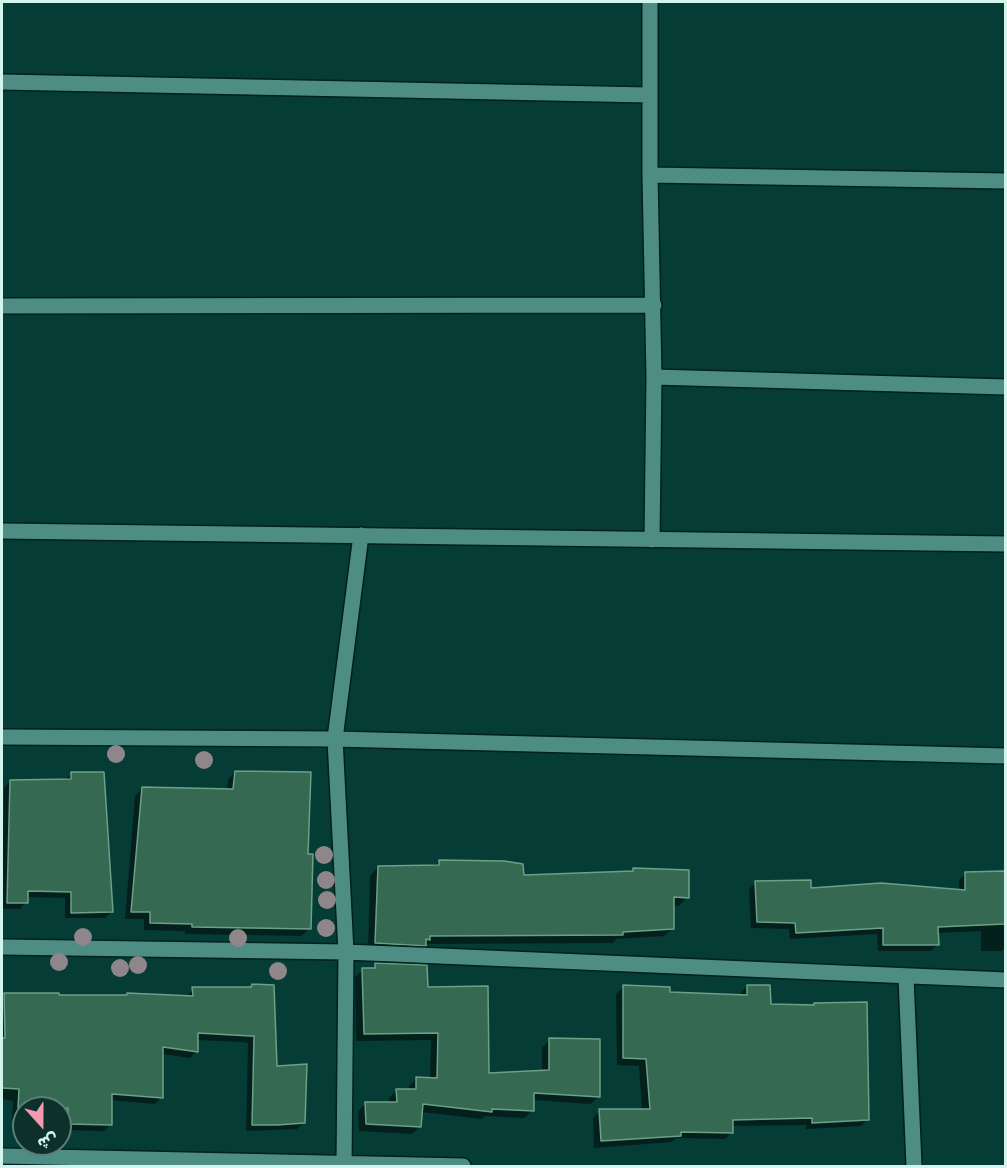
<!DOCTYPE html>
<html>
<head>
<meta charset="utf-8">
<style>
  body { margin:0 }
  #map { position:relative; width:1007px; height:1168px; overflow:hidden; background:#063c36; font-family:Rubik,Cairo,sans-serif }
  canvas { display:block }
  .frame { position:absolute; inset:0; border:3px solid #d3f3ed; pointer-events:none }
  .north { position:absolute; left:12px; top:1096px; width:60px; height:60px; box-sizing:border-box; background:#0d302b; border:2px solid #5c7e79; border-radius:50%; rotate:159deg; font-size:16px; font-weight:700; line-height:24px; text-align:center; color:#d3f3ed }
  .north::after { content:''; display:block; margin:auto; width:21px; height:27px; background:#f19ab0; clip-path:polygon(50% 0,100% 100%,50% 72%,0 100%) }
</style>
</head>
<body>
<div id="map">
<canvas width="1007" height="1168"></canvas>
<div class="frame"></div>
<div class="north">ش</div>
</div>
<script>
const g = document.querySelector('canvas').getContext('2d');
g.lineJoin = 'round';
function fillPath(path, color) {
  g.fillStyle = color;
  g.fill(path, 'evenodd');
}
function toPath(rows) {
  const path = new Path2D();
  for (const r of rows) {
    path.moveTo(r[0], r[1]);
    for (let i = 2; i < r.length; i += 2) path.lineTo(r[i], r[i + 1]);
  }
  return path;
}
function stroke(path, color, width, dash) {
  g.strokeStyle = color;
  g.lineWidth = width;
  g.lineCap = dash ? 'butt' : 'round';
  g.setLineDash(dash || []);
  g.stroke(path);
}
const shadow = toPath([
  [235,772,306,855,310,928,302,936,185,934,185,931,144,930,144,919,125,919,135,796,143,788,227,791,228,780],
  [72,773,111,912,105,918,65,918,65,898,27,897,26,902,20,909,2,909,4,788,10,781,65,780],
  [439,861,522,876,631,872,633,870,687,897,679,906,673,905,673,928,664,936,616,939,613,943,425,944,416,953,368,951,370,876,378,867,434,867],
  [966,873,1006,873,1006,947,1002,951,981,951,981,931,937,933,937,945,931,951,878,951,877,934,790,939,789,929,751,928,749,889,756,882,810,889,959,891,959,880],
  [375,965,426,989,488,1074,542,1072,542,1048,549,1040,599,1096,591,1104,532,1100,532,1110,525,1118,485,1116,482,1119,421,1112,420,1126,412,1134,359,1131,358,1111,365,1104,389,1103,389,1098,397,1090,409,1090,409,1086,416,1079,430,1080,431,1040,356,1041,355,977,363,970,370,970],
  [252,986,275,1067,304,1122,297,1129,246,1131,248,1043,242,1042,197,1040,197,1051,190,1058,162,1054,161,1097,155,1104,110,1100,110,1125,104,1131,62,1130,60,1108,24,1108,24,1121,12,1120,13,1101,2,1099,2,997,4,995,186,997,193,989,249,989],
  [624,986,669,993,740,997,740,994,747,986,769,1006,868,1119,861,1126,806,1129,806,1125,732,1126,732,1132,725,1139,676,1138,672,1142,594,1148,593,1118,600,1111,642,1110,639,1066,617,1065,616,994]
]);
const building = toPath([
  [235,771,311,772,308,854,313,854,311,929,192,927,192,924,150,923,150,912,131,912,142,787,233,789,235,771],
  [71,772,104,772,113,912,71,913,71,892,28,891,28,903,7,903,10,780,71,779,71,772],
  [439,860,504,861,523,864,524,875,633,871,633,868,689,870,689,898,674,897,674,929,623,932,623,935,430,936,430,940,426,939,426,946,375,943,378,866,439,865,439,860],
  [1005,871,1005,924,938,927,939,945,883,945,883,928,796,933,795,923,757,922,755,881,811,880,811,888,881,883,965,890,965,872,1005,871],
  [375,963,427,965,428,987,488,986,489,1073,549,1070,549,1038,600,1039,600,1097,534,1093,534,1111,492,1109,492,1112,423,1104,421,1127,366,1124,365,1102,397,1102,396,1089,416,1089,416,1077,437,1078,438,1033,364,1034,362,968,375,968,375,963],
  [252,984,274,985,277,1066,307,1064,305,1123,277,1125,252,1125,254,1036,250,1036,198,1033,198,1052,163,1047,163,1098,112,1094,112,1125,68,1124,68,1108,18,1108,19,1089,2,1088,2,1038,5,1038,4,993,59,993,59,995,127,995,127,993,193,996,192,987,251,987,252,984],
  [623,985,670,987,670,992,747,995,747,985,770,985,771,1004,814,1005,814,1003,867,1002,869,1120,812,1123,812,1118,733,1120,733,1133,681,1132,681,1136,601,1141,599,1109,650,1109,646,1059,623,1058,623,985]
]);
const minor = toPath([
  [650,2,650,175,654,377,652,540],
  [2,82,649,95],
  [650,175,1006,181],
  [2,306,654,305],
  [654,377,1006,387],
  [2,737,335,739,1006,756],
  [2,947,346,952,1006,980],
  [906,977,914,1166],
  [2,1156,463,1166],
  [344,1166,346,952,335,739,361,535]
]);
const tertiary = toPath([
  [2,531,1006,544]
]);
const trees = [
  [116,754],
  [204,760],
  [324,855],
  [326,880],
  [327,900],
  [326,928],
  [83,937],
  [238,938],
  [59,962],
  [138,965],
  [120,968],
  [278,971]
];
fillPath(shadow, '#0007');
fillPath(building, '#356952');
stroke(building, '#6ca187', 1.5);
stroke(minor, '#00211d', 18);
stroke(tertiary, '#00211d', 18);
stroke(minor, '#4e8d84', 15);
stroke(tertiary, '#4e8d84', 15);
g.fillStyle = '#8e868b';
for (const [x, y] of trees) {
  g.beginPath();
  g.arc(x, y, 9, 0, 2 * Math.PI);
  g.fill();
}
</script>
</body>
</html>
